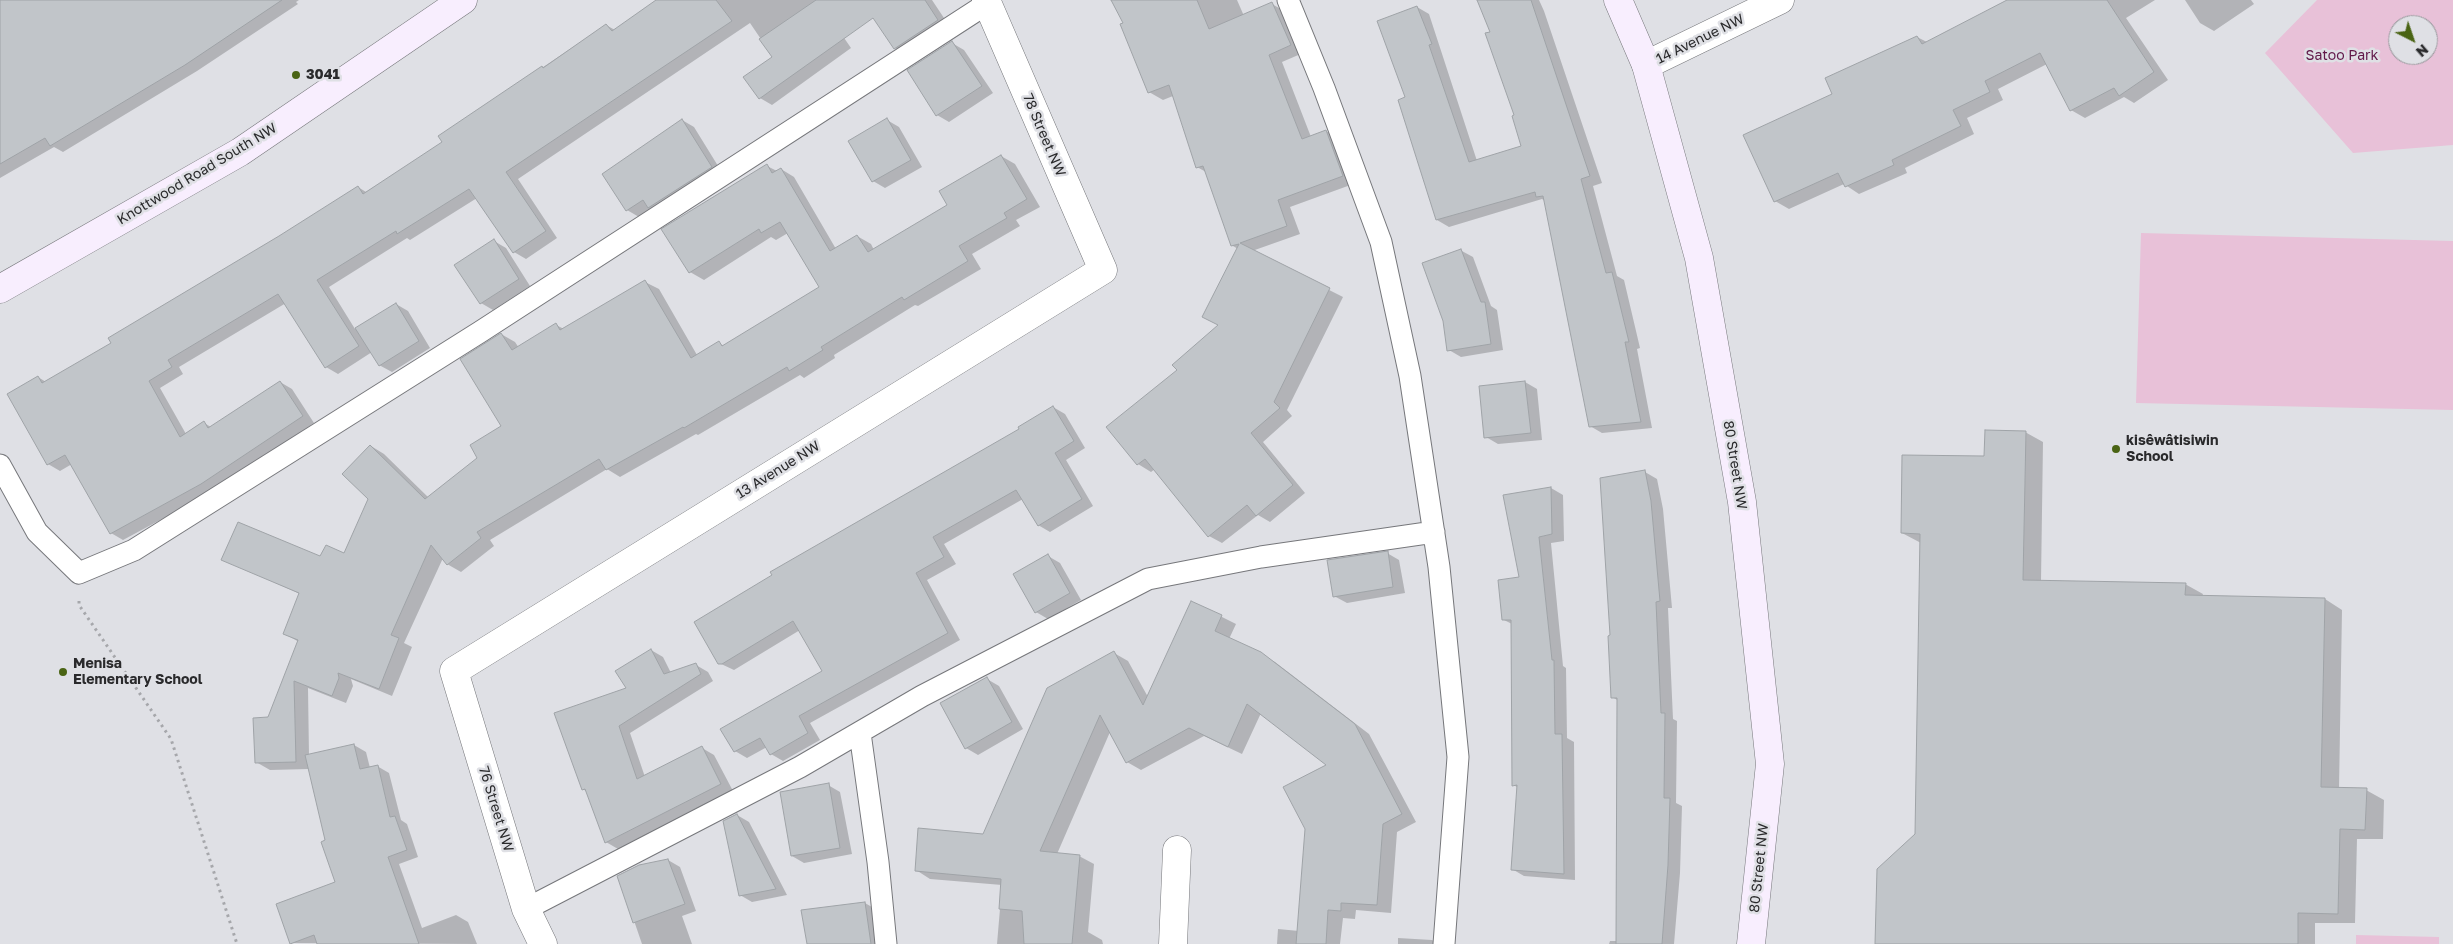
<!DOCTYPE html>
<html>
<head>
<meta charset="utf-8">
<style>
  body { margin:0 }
  #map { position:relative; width:2453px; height:944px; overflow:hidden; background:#dfe0e5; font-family:"Golos Text",sans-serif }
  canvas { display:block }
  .north { position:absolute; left:2388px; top:15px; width:50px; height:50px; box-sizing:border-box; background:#dfe0e5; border:1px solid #97979b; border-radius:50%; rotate:139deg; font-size:14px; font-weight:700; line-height:20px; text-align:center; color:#2a2a2c }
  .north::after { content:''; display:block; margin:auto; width:18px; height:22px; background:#4a6414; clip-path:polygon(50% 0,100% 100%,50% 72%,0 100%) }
</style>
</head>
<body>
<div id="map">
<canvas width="2453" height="944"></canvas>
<div class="north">N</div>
</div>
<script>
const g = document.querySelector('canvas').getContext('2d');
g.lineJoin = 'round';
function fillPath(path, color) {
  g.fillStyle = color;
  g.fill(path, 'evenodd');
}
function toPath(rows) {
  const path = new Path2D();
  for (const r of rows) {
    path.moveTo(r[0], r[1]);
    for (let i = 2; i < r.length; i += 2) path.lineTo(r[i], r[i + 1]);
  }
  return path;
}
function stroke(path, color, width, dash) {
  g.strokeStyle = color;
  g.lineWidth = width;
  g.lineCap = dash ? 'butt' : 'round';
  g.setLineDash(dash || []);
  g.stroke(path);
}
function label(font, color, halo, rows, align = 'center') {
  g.font = font + ' "Golos Text",sans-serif';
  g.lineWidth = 5;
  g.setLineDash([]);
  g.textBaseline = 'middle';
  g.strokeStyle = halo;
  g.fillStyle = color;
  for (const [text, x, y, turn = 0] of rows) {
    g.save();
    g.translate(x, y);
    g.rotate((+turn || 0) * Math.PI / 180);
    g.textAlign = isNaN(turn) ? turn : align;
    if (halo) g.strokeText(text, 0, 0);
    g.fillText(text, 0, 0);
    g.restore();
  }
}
const green = toPath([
  [2317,0,2453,0,2453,145,2353,153,2265,53],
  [2398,25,2428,25,2428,55,2398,55],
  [2141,233,2453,241,2453,410,2136,403],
  [2356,935,2439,937,2439,944,2356,944]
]);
const shadow = toPath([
  [0,0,299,0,296,2,298,4,197,71,63,152,54,147,0,178],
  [658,0,818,0,851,48,772,105,760,98,745,77,773,57,750,23,518,179,557,238,526,259,514,252,477,198,410,240,407,238,329,287,355,329,396,304,408,311,430,348,392,372,379,365,372,352,338,374,326,367,286,303,179,367,183,374,160,388,186,434,204,423,211,427,280,382,292,389,314,423,214,491,123,540,111,533,72,464,60,471,48,464,38,377,46,382,113,344,358,187,366,192,444,143,440,136,606,25,615,30],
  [866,0,932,0,950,27,907,55,895,48],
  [1113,0,1237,0,1244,16,1272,4,1286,12,1303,53,1282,62,1311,137,1326,131,1340,139,1356,183,1290,207,1300,234,1252,251,1343,297,1287,410,1292,416,1263,442,1305,493,1270,522,1258,515,1222,543,1209,536,1155,469,1151,472,1138,464,1178,370,1220,326,1238,249,1233,246,1206,172,1197,167,1173,96,1163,100,1149,92,1125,24],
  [1479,0,1539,0,1544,11,1602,183,1593,186,1617,276,1624,280,1640,348,1637,349,1652,428,1602,433,1590,426,1545,201,1542,199,1449,227,1437,220,1407,98,1417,7,1429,14,1477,161,1523,147,1492,32],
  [2026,0,2155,0,2126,18,2168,80,2134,103,2124,97,2085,118,2071,110,2047,64,1998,89,2003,100,1967,118,1974,134,1905,168,1907,173,1859,194,1844,184,1789,209,1775,201,1834,94,1917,37,1927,42],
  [2185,0,2251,0,2254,4,2214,31,2200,23],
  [952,43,964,50,993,93,949,122,937,115],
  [682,120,694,127,723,174,639,217,627,210],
  [887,120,899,127,922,167,885,188,873,181],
  [1001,156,1015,164,1040,207,1016,220,1020,226,972,254,981,269,918,306,915,305,834,355,835,358,804,378,800,375,698,435,696,434,620,477,607,469,490,540,494,546,461,572,447,564,443,558,404,643,412,647,392,696,351,679,353,686,346,703,308,688,309,756,354,745,366,752,370,768,377,766,389,773,401,820,407,824,418,857,399,864,422,928,456,915,468,922,477,944,291,943,337,882,309,769,270,770,256,762,269,719,299,642,285,634,300,594,223,559,321,558,344,554,369,499,371,446,384,454,429,498,479,458,503,427,501,334,515,342,519,348,556,325,564,329,645,282,659,289,697,355,719,343,724,346,821,287,788,233,776,240,771,237,704,280,690,272,767,166,777,171,781,169,794,177,836,249,857,236,871,244,874,250,949,206],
  [494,241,506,248,530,286,493,310,481,303],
  [1460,250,1473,257,1491,306,1497,310,1503,350,1461,357,1449,350],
  [1525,382,1537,389,1542,440,1498,444,1486,437],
  [1053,407,1065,414,1085,448,1066,460,1093,506,1050,532,1038,525,1023,499,944,544,956,564,927,580,960,640,810,723,820,740,783,761,771,754,767,747,747,758,735,751,823,672,800,630,734,670,719,663,1020,429],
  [2025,432,2043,442,2041,581,2185,584,2203,594,2202,597,2325,599,2342,610,2339,789,2366,790,2384,800,2383,839,2357,839,2355,923,2315,923,2315,944,1876,944,1916,834,1921,543,1902,533,1986,457],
  [1645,472,1657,479,1663,509,1672,608,1668,608,1673,719,1677,721,1676,803,1682,806,1680,873,1674,944,1609,944,1610,941,1617,941,1619,701,1612,697,1612,637],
  [1551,488,1563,495,1564,541,1551,543,1563,666,1566,668,1567,738,1574,742,1575,880,1524,876,1512,869,1518,788,1514,785,1512,624,1504,620],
  [1387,553,1399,560,1405,593,1347,603,1334,596],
  [1048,556,1060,563,1081,600,1048,619,1036,612],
  [1192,602,1236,624,1229,639,1275,662,1369,734,1416,822,1397,832,1391,913,1356,910,1355,919,1343,918,1340,944,1277,944,1278,929,1299,931,1328,765,1261,713,1242,754,1204,736,1141,770,1127,762,1110,732,1057,854,1079,856,1094,864,1088,932,1102,940,1103,944,997,944,1002,885,930,879,916,870,984,835,1114,653,1128,661,1148,697],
  [651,650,663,657,671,673,696,665,708,672,713,681,630,733,645,777,702,748,714,755,733,791,618,849,606,842,587,792,583,789,628,689],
  [987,679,999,686,1023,729,978,755,966,748],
  [828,785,840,792,852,854,804,863,792,856],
  [737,815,749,822,787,895,752,902,740,895],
  [668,860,680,867,696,911,682,916,692,944,642,944,619,877],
  [865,903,877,910,882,944,808,944],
  [1398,938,1432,940,1439,944,1398,944]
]);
const building = toPath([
  [0,0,282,0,185,65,50,146,45,138,0,164,0,0],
  [656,0,716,0,732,21,506,172,546,231,513,253,469,189,397,234,396,231,317,280,359,346,325,368,278,294,168,360,172,367,149,381,180,437,204,421,208,428,280,381,303,416,201,484,110,534,65,455,47,465,7,394,38,376,42,383,111,343,108,338,279,236,358,186,363,194,442,142,438,136,542,66,543,68,606,24,612,31,656,0],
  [816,0,925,0,938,20,894,49,873,18,759,99,743,77,772,57,759,39,816,0],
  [1111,0,1197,0,1209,29,1272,2,1291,45,1269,55,1302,139,1326,130,1343,176,1278,200,1287,226,1240,243,1330,288,1274,402,1280,408,1251,433,1293,485,1256,516,1247,505,1208,537,1145,459,1137,465,1106,427,1177,370,1172,365,1218,325,1202,317,1239,244,1231,246,1203,166,1196,168,1169,85,1148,93,1120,24,1123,23,1111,0],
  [1477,0,1531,0,1590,176,1581,179,1606,273,1612,272,1629,342,1625,342,1641,422,1589,427,1543,196,1536,197,1535,192,1436,220,1398,100,1405,97,1377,21,1417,6,1432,44,1429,45,1469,162,1521,146,1512,116,1514,115,1485,33,1490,32,1477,0],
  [2007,0,2107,0,2154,72,2119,96,2114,88,2070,111,2040,53,1985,81,1990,92,1953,110,1961,126,1892,160,1894,165,1845,187,1838,173,1774,202,1743,135,1832,94,1825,78,1917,36,1922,44,2007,0],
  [952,41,982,86,936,116,907,70,952,41],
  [887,118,911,160,872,182,848,141,887,118],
  [682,119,712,167,648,208,643,200,626,211,602,174,682,119],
  [1001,155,1027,199,1004,213,1007,218,959,246,968,261,904,300,902,297,821,347,823,350,789,371,787,367,684,428,683,427,606,470,599,459,477,532,481,538,447,565,431,545,391,635,399,638,379,689,338,673,339,678,332,696,294,681,296,762,255,763,253,718,268,717,298,640,283,634,299,593,221,560,238,522,320,556,326,545,344,553,368,499,342,474,370,445,425,499,477,458,470,445,501,426,460,359,501,333,512,350,556,323,560,330,645,280,691,358,719,341,722,346,819,287,780,222,761,233,759,229,689,273,661,229,767,164,772,173,781,168,830,251,857,235,868,252,947,205,939,191,1001,155],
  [494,239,519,279,480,304,454,265,494,239],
  [1461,249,1481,302,1485,302,1491,344,1447,351,1443,321,1422,263,1461,249],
  [396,303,419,341,379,366,355,328,396,303],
  [1525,381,1531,433,1484,438,1479,386,1525,381],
  [1053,406,1074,441,1055,453,1082,499,1038,526,1016,490,933,537,944,557,916,573,948,633,799,716,808,733,770,755,760,738,734,752,720,729,822,671,793,621,722,664,718,664,694,622,772,575,770,572,1019,429,1018,427,1053,406],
  [1985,430,2026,431,2023,580,2186,583,2185,595,2325,598,2321,787,2367,788,2365,830,2340,829,2338,914,2298,913,2298,944,1875,944,1877,869,1915,834,1920,534,1901,533,1902,455,1984,456,1985,430],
  [1645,470,1651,501,1660,601,1656,602,1661,713,1665,713,1664,798,1670,798,1668,865,1662,944,1616,944,1617,698,1611,698,1608,636,1610,635,1600,478,1645,470],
  [1551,487,1552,534,1539,537,1552,660,1554,660,1555,734,1562,734,1564,874,1511,870,1517,785,1512,786,1511,620,1502,620,1498,580,1519,577,1503,495,1551,487],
  [1388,551,1393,587,1333,597,1327,560,1388,551],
  [1048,554,1070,593,1035,613,1013,574,1048,554],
  [1191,601,1222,615,1215,631,1261,652,1355,724,1402,814,1383,824,1377,905,1341,903,1341,911,1328,910,1326,944,1296,944,1305,829,1283,787,1326,765,1247,704,1228,747,1189,728,1126,763,1100,715,1040,851,1080,855,1072,944,1024,944,1022,911,999,909,1001,879,915,871,918,828,983,834,1047,688,1114,651,1143,705,1191,601],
  [651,649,664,674,696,663,701,674,619,726,637,779,702,746,721,784,605,843,585,789,582,790,554,713,626,688,615,671,651,649],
  [987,677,1012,722,965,749,940,703,987,677],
  [354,744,360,769,378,765,390,817,395,816,407,850,388,857,419,944,317,944,314,935,290,944,276,904,335,882,321,842,325,840,305,755,354,744],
  [829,783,840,848,791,856,780,792,829,783],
  [737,814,776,889,739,896,723,821,737,814],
  [668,859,685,904,633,923,617,876,639,865,668,859],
  [865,902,871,944,807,944,801,910,865,902]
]);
const path = toPath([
  [79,601,79,605,171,739,237,944]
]);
const lane = toPath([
  [1288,0,1324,88,1381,242,1410,376,1439,567,1458,757,1444,944],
  [0,465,37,532,79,573,134,550,480,332,988,3],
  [860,733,878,862,886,944],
  [526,909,800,767,922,696,1148,579,1261,557,1434,532]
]);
const street = toPath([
  [1646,65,1780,0],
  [543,944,526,909,454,671,1103,270,986,0],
  [1173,944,1177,850]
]);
const secondary = toPath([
  [1618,0,1646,65,1699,258,1742,502,1770,764,1751,944],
  [0,289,240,152,463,0]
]);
const markers = [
  [296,75,5,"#4a6414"],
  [2116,449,5,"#4a6414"],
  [63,672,5,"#4a6414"]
];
const streetNames = [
  ["14 Avenue NW",1700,39,-26],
  ["78 Street NW",1044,135,67],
  ["Knottwood Road South NW",197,174,-31],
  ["80 Street NW",1735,465,81],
  ["13 Avenue NW",778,470,-32],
  ["76 Street NW",496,809,73],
  ["80 Street NW",1759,868,-84]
];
const parkNames = [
  ["Satoo Park",2342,56]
];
const poiNames = [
  ["3041",306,75],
  ["kisêwâtisiwin",2126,441],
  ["School",2126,457],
  ["Menisa",73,664],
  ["Elementary School",73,680]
];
fillPath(green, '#e8c1d8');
fillPath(shadow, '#0003');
fillPath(building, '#c1c5c9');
stroke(building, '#9fa3a7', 1);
stroke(lane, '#76777b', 23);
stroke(street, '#76777b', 29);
stroke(secondary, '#76777b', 29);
stroke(path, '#a6a7ab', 3, [2.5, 4]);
stroke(lane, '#fff', 21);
stroke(street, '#fff', 28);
stroke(secondary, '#f8eefe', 28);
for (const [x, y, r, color] of markers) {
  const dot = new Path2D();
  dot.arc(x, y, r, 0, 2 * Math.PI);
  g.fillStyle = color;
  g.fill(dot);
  stroke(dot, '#dfe0e5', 2);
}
label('14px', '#2a2a2c', '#dfe0e5', streetNames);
label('14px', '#601849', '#dfe0e5', parkNames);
label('bold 14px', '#2a2a2c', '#dfe0e5', poiNames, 'left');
</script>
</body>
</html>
